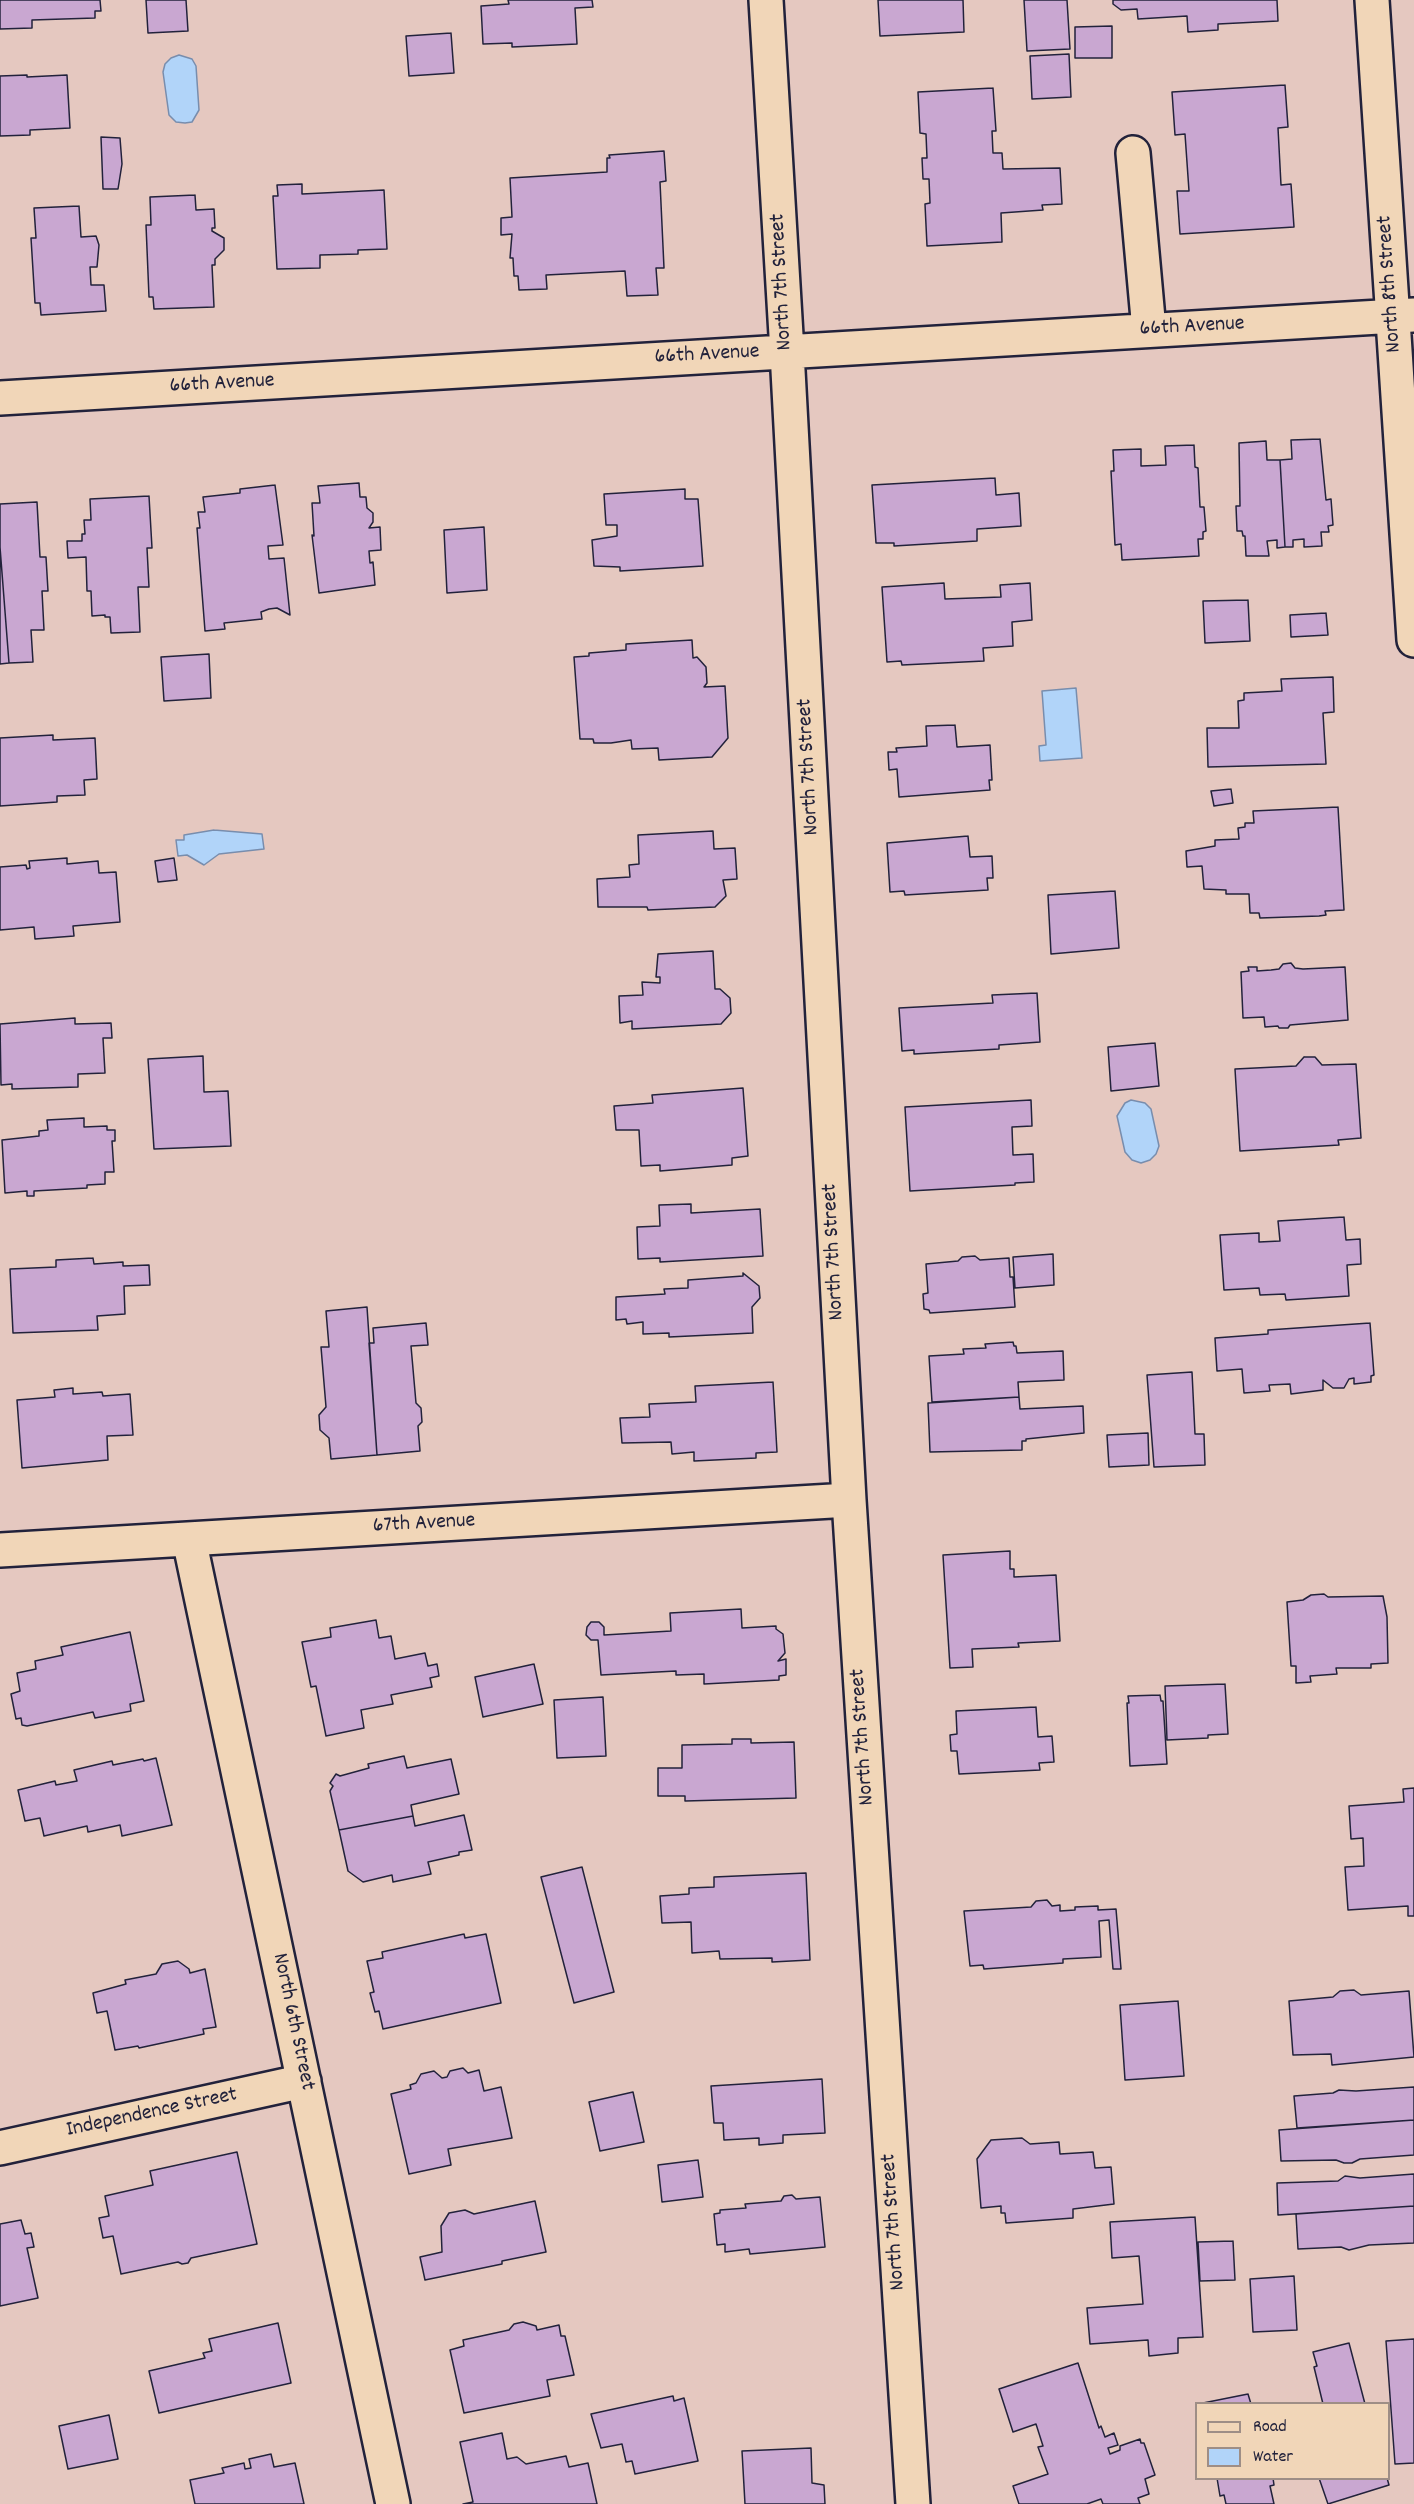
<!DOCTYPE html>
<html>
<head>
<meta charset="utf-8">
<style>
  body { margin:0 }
  #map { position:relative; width:1414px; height:2504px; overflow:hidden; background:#e5c8c0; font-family:Dekko,sans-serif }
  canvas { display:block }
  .legend { position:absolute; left:1195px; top:2402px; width:195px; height:78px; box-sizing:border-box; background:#f1d6b8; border:2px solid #9e8e86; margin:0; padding:8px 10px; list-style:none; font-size:18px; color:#22223b }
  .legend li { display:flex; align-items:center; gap:12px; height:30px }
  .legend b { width:30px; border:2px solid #9e8e86 }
</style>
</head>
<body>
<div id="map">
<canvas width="1414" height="2504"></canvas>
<ul class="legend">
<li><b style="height:8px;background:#f1d6b8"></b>Road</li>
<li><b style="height:16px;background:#b1d4f9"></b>Water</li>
</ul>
</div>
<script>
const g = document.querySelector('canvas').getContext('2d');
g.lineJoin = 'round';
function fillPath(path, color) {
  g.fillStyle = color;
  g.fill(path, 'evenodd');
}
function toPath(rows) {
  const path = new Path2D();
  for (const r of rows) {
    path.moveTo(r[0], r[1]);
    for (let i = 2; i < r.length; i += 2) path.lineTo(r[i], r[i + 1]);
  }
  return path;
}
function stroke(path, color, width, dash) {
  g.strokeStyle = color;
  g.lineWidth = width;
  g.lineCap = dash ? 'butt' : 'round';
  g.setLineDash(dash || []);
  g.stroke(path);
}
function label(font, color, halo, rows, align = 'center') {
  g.font = font + ' Dekko,sans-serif';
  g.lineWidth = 6;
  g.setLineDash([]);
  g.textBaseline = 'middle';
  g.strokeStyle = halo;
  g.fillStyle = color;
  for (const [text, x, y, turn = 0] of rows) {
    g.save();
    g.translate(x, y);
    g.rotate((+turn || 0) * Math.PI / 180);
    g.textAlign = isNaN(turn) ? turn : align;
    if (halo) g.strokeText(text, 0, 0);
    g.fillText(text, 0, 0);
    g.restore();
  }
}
const water = toPath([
  [179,55,192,59,196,66,199,110,192,122,185,123,176,122,169,115,163,72,165,64,171,58,179,55],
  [1076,688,1082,758,1040,761,1039,746,1046,745,1042,691,1076,688],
  [214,830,262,834,264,849,219,854,204,865,187,855,178,856,176,840,184,840,184,835,214,830],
  [1131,1100,1145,1103,1151,1109,1159,1146,1156,1154,1150,1160,1141,1163,1132,1160,1125,1152,1117,1116,1125,1103,1131,1100]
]);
const building = toPath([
  [0,0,100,0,101,11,95,11,95,18,32,20,32,28,0,29,0,0],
  [146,0,186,0,188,31,148,33,146,0],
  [508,0,592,0,593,7,575,8,577,44,512,47,512,43,483,44,481,6,509,4,508,0],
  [878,0,963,0,964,32,880,36,878,0],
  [1024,0,1067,0,1070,49,1027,51,1024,0],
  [1113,0,1277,0,1278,21,1218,24,1218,30,1188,32,1187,16,1138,19,1137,9,1121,10,1113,4,1113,0],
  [1112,26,1112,58,1075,58,1075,27,1112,26],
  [451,33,454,73,409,76,406,36,451,33],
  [1069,54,1071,97,1032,99,1030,56,1069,54],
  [27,75,27,77,67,75,70,128,30,130,30,135,0,136,0,76,27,75],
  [1285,85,1288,127,1278,128,1281,185,1291,184,1294,227,1180,234,1177,191,1189,191,1185,134,1175,135,1172,92,1285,85],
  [993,88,996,131,992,131,993,153,1002,153,1003,169,1060,168,1062,204,1042,205,1043,210,1001,213,1002,242,927,246,925,204,930,203,929,179,923,179,922,158,927,158,926,134,920,133,918,92,993,88],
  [101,137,120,138,122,164,118,189,103,189,101,137],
  [664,151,666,181,660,182,664,268,656,268,658,295,627,296,625,271,546,275,547,289,519,290,518,276,514,276,513,258,510,258,512,234,501,235,501,218,512,217,510,178,607,172,607,158,610,158,609,155,664,151],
  [302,184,302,194,384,190,387,249,358,250,358,254,320,255,320,268,277,269,273,196,278,196,277,185,302,184],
  [195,195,196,210,214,209,215,228,212,228,212,231,224,238,224,250,215,259,215,265,212,265,214,307,154,309,153,297,149,297,146,225,151,225,150,197,195,195],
  [79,206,81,237,96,236,99,245,97,267,90,267,91,285,104,285,106,311,41,315,40,303,35,303,31,238,36,238,34,208,79,206],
  [1320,439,1326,500,1331,499,1333,525,1328,526,1329,532,1321,532,1322,546,1304,547,1304,539,1293,540,1293,547,1285,547,1280,460,1292,459,1291,440,1320,439],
  [1266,441,1267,460,1280,460,1285,547,1277,548,1277,540,1267,541,1269,556,1246,556,1245,536,1243,536,1242,531,1237,531,1236,506,1240,506,1239,443,1266,441],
  [1194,445,1195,467,1198,468,1200,507,1204,507,1206,531,1203,532,1203,539,1198,539,1199,556,1122,560,1121,544,1115,545,1111,471,1114,471,1113,450,1141,449,1141,466,1166,465,1165,446,1194,445],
  [995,478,996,495,1019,493,1021,526,977,529,977,541,894,546,894,543,876,543,872,485,995,478],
  [359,483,360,497,366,497,367,508,373,513,373,522,369,528,380,527,381,550,369,551,370,563,373,562,375,585,319,593,312,535,314,536,312,503,320,503,318,486,359,483],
  [275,485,283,545,268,546,269,559,284,558,290,615,277,608,269,609,261,612,262,619,224,623,225,629,205,631,197,528,200,528,198,512,205,512,203,497,240,493,240,489,275,485],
  [685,489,685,499,698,499,703,566,620,571,620,567,594,566,592,540,617,536,617,525,606,525,604,494,685,489],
  [149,496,152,548,147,548,149,587,138,587,140,632,111,633,110,617,105,617,105,615,92,616,91,591,87,591,86,557,68,558,67,541,82,541,82,534,85,534,84,520,91,520,90,499,149,496],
  [37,502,40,557,46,557,48,591,42,591,44,630,31,630,33,662,9,663,0,547,0,504,37,502],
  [484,527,487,590,447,593,444,530,484,527],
  [0,547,9,663,0,664,0,547],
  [944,583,945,599,1001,597,1000,585,1030,583,1032,620,1012,622,1013,646,983,648,984,661,902,665,901,661,887,662,882,587,944,583],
  [1248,600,1250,641,1205,643,1203,601,1248,600],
  [1326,613,1328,635,1291,637,1290,615,1326,613],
  [692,640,693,658,697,657,706,667,707,683,704,687,725,686,728,738,712,757,659,760,658,748,632,749,631,740,611,743,594,743,593,739,580,739,574,657,589,656,589,653,626,650,626,644,692,640],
  [209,654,211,698,164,701,161,657,209,654],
  [1333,677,1334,712,1323,713,1326,764,1208,767,1207,728,1239,728,1238,701,1244,700,1244,693,1282,691,1281,679,1333,677],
  [955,725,957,747,990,745,992,780,989,780,990,790,899,797,897,769,889,770,888,752,897,752,896,748,927,746,926,726,955,725],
  [53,735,53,740,95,738,97,779,84,780,85,795,57,796,57,802,0,806,0,738,53,735],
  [1231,789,1233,803,1214,806,1211,791,1231,789],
  [1338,807,1344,910,1325,911,1326,915,1319,916,1260,918,1259,913,1250,913,1249,894,1226,894,1226,890,1204,889,1202,866,1187,867,1186,851,1215,846,1215,840,1239,839,1238,828,1245,827,1245,823,1254,823,1253,811,1338,807],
  [713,831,714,849,735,848,737,879,723,880,726,896,715,907,648,910,647,907,598,907,597,879,630,877,629,865,639,864,638,835,713,831],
  [968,836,970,857,992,856,993,878,987,878,988,890,905,895,904,891,890,892,887,843,968,836],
  [67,858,67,864,98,861,99,873,116,872,120,922,73,926,74,936,35,939,34,927,0,930,0,867,26,865,27,869,30,868,29,861,67,858],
  [174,858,177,880,158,882,155,861,174,858],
  [1115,891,1119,948,1051,954,1048,895,1115,891],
  [713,951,715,989,720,989,730,998,731,1013,721,1024,632,1029,632,1021,620,1023,619,996,643,995,642,982,660,983,660,977,656,977,658,954,713,951],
  [1291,963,1295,968,1303,969,1345,967,1348,1020,1290,1025,1288,1028,1279,1028,1278,1026,1265,1027,1264,1017,1243,1018,1241,972,1249,971,1248,967,1257,967,1257,971,1271,970,1279,969,1283,964,1291,963],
  [1037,993,1040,1042,999,1045,999,1049,914,1054,914,1050,902,1051,899,1008,993,1003,992,995,1037,993],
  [75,1018,75,1024,111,1023,112,1038,103,1038,105,1073,78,1074,78,1087,12,1089,12,1084,1,1085,0,1024,75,1018],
  [1155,1043,1159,1086,1111,1091,1108,1047,1155,1043],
  [203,1056,204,1092,228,1091,231,1146,154,1149,148,1059,203,1056],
  [1304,1057,1315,1057,1322,1065,1356,1064,1361,1138,1338,1140,1339,1145,1240,1151,1235,1069,1296,1066,1304,1057],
  [743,1088,748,1156,732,1158,732,1165,660,1171,660,1165,641,1166,639,1130,616,1130,614,1106,653,1103,652,1095,743,1088],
  [1031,1100,1032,1126,1012,1127,1013,1155,1033,1154,1034,1182,1015,1183,1015,1185,910,1191,905,1107,1031,1100],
  [84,1118,84,1127,107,1126,107,1130,115,1130,115,1141,112,1141,114,1172,105,1172,105,1184,87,1185,87,1188,34,1191,34,1196,27,1196,27,1191,5,1193,2,1140,39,1136,39,1131,48,1130,47,1120,84,1118],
  [691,1204,691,1213,760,1209,763,1256,660,1262,660,1258,638,1259,637,1227,660,1226,659,1205,691,1204],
  [1344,1217,1346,1240,1360,1239,1361,1264,1347,1265,1349,1296,1286,1300,1285,1294,1260,1295,1259,1288,1224,1290,1220,1235,1259,1233,1259,1242,1280,1241,1278,1221,1344,1217],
  [1053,1254,1054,1285,1015,1288,1013,1257,1053,1254],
  [975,1256,980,1260,1009,1258,1010,1277,1013,1277,1015,1307,930,1313,929,1310,924,1309,923,1294,928,1293,926,1264,958,1261,962,1257,975,1256],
  [93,1258,94,1264,123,1262,123,1266,149,1265,150,1285,124,1286,125,1314,97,1316,98,1330,13,1333,10,1269,56,1267,56,1260,93,1258],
  [743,1273,759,1286,760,1298,752,1307,753,1333,669,1337,669,1333,643,1334,643,1322,627,1324,626,1319,616,1320,616,1297,665,1294,664,1289,688,1288,688,1280,743,1276,743,1273],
  [367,1307,377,1455,331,1459,329,1438,320,1430,319,1415,326,1407,321,1347,329,1347,326,1311,367,1307],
  [426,1323,428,1345,411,1346,416,1403,421,1408,422,1422,418,1426,420,1451,377,1455,369,1343,374,1343,373,1328,426,1323],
  [1370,1323,1374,1375,1371,1376,1371,1382,1354,1384,1354,1378,1349,1379,1344,1388,1333,1388,1323,1380,1323,1390,1291,1394,1290,1384,1269,1385,1270,1391,1244,1393,1242,1369,1217,1371,1215,1338,1268,1334,1268,1330,1370,1323],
  [1013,1342,1014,1346,1016,1346,1017,1353,1063,1351,1064,1380,1018,1382,1019,1397,932,1402,929,1356,964,1354,963,1349,986,1348,985,1344,1013,1342],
  [1192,1372,1195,1434,1204,1434,1205,1465,1154,1467,1147,1375,1192,1372],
  [773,1382,777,1452,756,1453,756,1458,694,1461,694,1452,672,1454,671,1442,622,1443,620,1418,650,1417,649,1404,696,1402,695,1386,773,1382],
  [73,1388,73,1394,102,1392,103,1396,130,1394,133,1435,107,1436,108,1460,22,1468,17,1400,55,1397,54,1390,73,1388],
  [1019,1397,1020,1409,1083,1406,1084,1433,1026,1439,1026,1441,1022,1441,1022,1450,930,1452,928,1403,1019,1397],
  [1148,1433,1149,1465,1109,1467,1107,1435,1148,1433],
  [1010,1551,1010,1569,1014,1569,1014,1577,1056,1575,1060,1641,1018,1643,1019,1647,972,1649,973,1667,950,1668,943,1555,1010,1551],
  [1324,1594,1328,1597,1383,1596,1387,1617,1388,1663,1371,1664,1371,1668,1336,1668,1337,1674,1310,1676,1311,1682,1296,1683,1296,1666,1291,1666,1287,1602,1303,1600,1311,1595,1324,1594],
  [741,1609,742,1628,776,1626,776,1629,783,1634,785,1653,778,1661,786,1659,786,1675,779,1676,779,1680,704,1684,704,1674,676,1675,676,1671,601,1675,598,1640,591,1640,586,1635,587,1627,591,1622,599,1622,604,1627,604,1635,671,1631,670,1613,741,1609],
  [376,1620,379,1638,391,1636,395,1659,425,1653,428,1666,437,1664,439,1676,430,1678,432,1687,391,1695,393,1704,361,1710,364,1728,326,1736,316,1686,311,1687,302,1642,331,1637,330,1628,376,1620],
  [130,1632,144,1701,130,1704,131,1711,95,1718,93,1712,27,1726,22,1725,21,1718,16,1719,11,1694,20,1691,17,1673,36,1669,35,1661,63,1655,61,1647,130,1632],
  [534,1664,543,1704,483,1717,475,1677,534,1664],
  [1225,1684,1228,1734,1208,1735,1208,1738,1167,1740,1165,1686,1225,1684],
  [1160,1695,1161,1701,1163,1701,1167,1764,1130,1766,1127,1703,1129,1703,1128,1696,1160,1695],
  [603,1697,606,1756,557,1758,554,1700,603,1697],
  [1036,1707,1038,1737,1052,1736,1054,1762,1039,1763,1040,1770,959,1774,957,1751,951,1751,950,1735,957,1734,956,1711,1036,1707],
  [732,1739,751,1739,751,1743,794,1742,796,1798,685,1801,685,1796,658,1796,658,1768,682,1768,682,1745,732,1744,732,1739],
  [404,1756,407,1768,451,1759,459,1794,411,1805,413,1816,339,1830,330,1791,333,1786,330,1783,336,1774,340,1776,369,1768,368,1764,404,1756],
  [156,1758,172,1825,122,1836,120,1825,88,1832,87,1826,44,1836,40,1818,25,1821,18,1790,55,1781,56,1785,77,1781,74,1770,112,1761,113,1765,143,1759,144,1761,156,1758],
  [1414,1788,1414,1916,1408,1916,1408,1906,1348,1910,1345,1867,1364,1866,1363,1838,1351,1839,1349,1806,1404,1802,1403,1789,1414,1788],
  [464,1815,472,1850,459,1852,459,1855,428,1862,431,1874,393,1882,392,1875,363,1882,348,1871,339,1830,413,1816,415,1826,464,1815],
  [582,1867,614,1992,574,2003,541,1877,582,1867],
  [806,1873,810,1960,772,1962,772,1958,720,1959,719,1951,692,1953,691,1922,662,1923,660,1896,689,1894,689,1888,714,1887,714,1877,806,1873],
  [1047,1900,1052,1906,1060,1905,1060,1911,1075,1910,1075,1907,1098,1906,1098,1910,1116,1909,1121,1969,1113,1969,1109,1920,1099,1921,1101,1957,1063,1959,1063,1963,984,1969,983,1965,970,1966,964,1911,1031,1907,1036,1901,1047,1900],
  [464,1934,465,1938,486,1934,501,2003,383,2029,379,2011,375,2012,370,1993,374,1992,367,1961,383,1958,382,1952,464,1934],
  [178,1961,189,1969,190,1973,205,1969,216,2027,203,2029,204,2034,139,2048,138,2046,115,2050,107,2011,97,2013,93,1993,126,1984,125,1980,156,1974,162,1964,178,1961],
  [1354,1990,1361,1995,1409,1991,1414,2057,1332,2065,1331,2054,1293,2055,1289,2001,1333,1997,1340,1991,1354,1990],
  [1178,2001,1184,2076,1125,2080,1120,2005,1178,2001],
  [463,2068,468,2073,479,2070,484,2091,501,2087,512,2138,448,2149,451,2165,409,2174,391,2094,411,2089,410,2085,416,2083,421,2074,434,2071,442,2078,447,2077,450,2071,463,2068],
  [822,2079,825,2133,783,2135,783,2143,759,2145,759,2138,724,2140,723,2123,714,2123,711,2086,822,2079],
  [1414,2087,1414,2120,1297,2128,1294,2096,1333,2093,1339,2090,1356,2091,1414,2087],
  [633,2092,644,2142,600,2151,589,2102,633,2092],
  [1414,2120,1414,2155,1360,2159,1352,2163,1344,2163,1336,2160,1281,2161,1279,2130,1414,2120],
  [1022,2138,1030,2144,1059,2142,1060,2154,1093,2152,1095,2168,1111,2167,1114,2204,1073,2209,1073,2218,1006,2223,1005,2213,1001,2213,1001,2206,981,2208,977,2159,991,2140,1022,2138],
  [237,2152,257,2244,191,2258,188,2263,182,2264,178,2262,121,2274,113,2236,103,2238,99,2218,109,2216,105,2196,153,2185,150,2171,237,2152],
  [698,2160,703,2197,662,2202,658,2165,698,2160],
  [1414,2174,1414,2206,1278,2215,1277,2183,1338,2181,1345,2176,1360,2178,1414,2174],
  [792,2195,796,2199,820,2197,825,2247,750,2254,749,2249,725,2252,725,2244,717,2245,714,2214,720,2213,720,2210,746,2208,745,2204,781,2201,784,2196,792,2195],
  [535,2201,546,2252,502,2261,502,2264,425,2280,420,2257,442,2252,441,2226,449,2213,465,2210,474,2214,535,2201],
  [1414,2206,1414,2243,1369,2245,1349,2250,1341,2247,1298,2249,1296,2214,1414,2206],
  [1195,2217,1203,2337,1178,2338,1178,2353,1149,2356,1148,2340,1090,2344,1087,2308,1143,2304,1139,2256,1112,2258,1110,2222,1195,2217],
  [21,2220,25,2234,31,2233,34,2247,27,2248,38,2298,0,2306,0,2224,21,2220],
  [1233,2241,1235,2280,1200,2281,1198,2242,1233,2241],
  [1294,2276,1297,2330,1253,2332,1250,2279,1294,2276],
  [523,2322,536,2326,537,2330,559,2325,561,2336,565,2336,574,2375,547,2380,550,2396,464,2413,450,2350,464,2346,463,2340,509,2330,514,2324,523,2322],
  [278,2323,291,2383,159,2413,149,2371,205,2358,203,2353,212,2351,209,2339,278,2323],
  [1414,2339,1414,2463,1395,2464,1386,2341,1414,2339],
  [1349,2343,1365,2404,1323,2404,1314,2367,1317,2366,1313,2352,1349,2343],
  [1078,2363,1099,2428,1101,2426,1105,2437,1114,2433,1118,2445,1108,2448,1110,2454,1120,2450,1120,2446,1140,2439,1141,2443,1144,2443,1155,2475,1145,2479,1149,2494,1138,2498,1140,2504,1103,2504,1101,2499,1087,2504,1019,2504,1013,2486,1048,2474,1038,2447,1043,2446,1036,2424,1013,2432,999,2389,1078,2363],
  [1248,2394,1251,2404,1203,2404,1203,2403,1248,2394],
  [673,2396,674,2401,684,2398,698,2461,635,2474,632,2461,626,2462,622,2444,601,2448,591,2414,673,2396],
  [109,2415,118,2459,68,2469,59,2426,109,2415],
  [502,2433,507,2459,517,2457,526,2464,566,2456,569,2467,588,2463,597,2504,463,2504,473,2502,460,2442,502,2433],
  [811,2448,812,2483,824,2485,825,2504,745,2504,742,2451,811,2448],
  [271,2454,274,2467,295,2463,304,2504,195,2504,190,2480,224,2473,222,2468,244,2463,245,2469,251,2468,249,2459,271,2454],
  [1217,2478,1273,2478,1274,2485,1270,2486,1274,2504,1226,2504,1224,2495,1220,2496,1217,2478],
  [1319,2478,1387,2478,1389,2485,1328,2504,1319,2478]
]);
const minor = toPath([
  [766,0,787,352,849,1500,913,2504],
  [1372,0,1414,640],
  [1133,153,1149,330],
  [0,398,1414,315],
  [189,1539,393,2504],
  [0,1550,849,1500],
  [0,2148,304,2081]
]);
const streetNames = [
  ["North 7th Street",783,282,-93],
  ["North 8th Street",1391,284,-94],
  ["66th Avenue",1192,328,-3],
  ["66th Avenue",707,356,-3],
  ["66th Avenue",222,385,-3],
  ["North 7th Street",810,767,-93],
  ["North 7th Street",835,1252,-93],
  ["67th Avenue",424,1525,-3],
  ["North 7th Street",864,1737,-94],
  ["North 6th Street",292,2022,78],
  ["Independence Street",152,2114,-12],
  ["North 7th Street",895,2222,-94]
];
fillPath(water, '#b1d4f9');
stroke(water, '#788dad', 1.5);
fillPath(building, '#c9a7d1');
stroke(building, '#22223b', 1.5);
stroke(minor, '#22223b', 38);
stroke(minor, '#f1d6b8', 33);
label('22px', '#22223b', '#f1d6b8', streetNames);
</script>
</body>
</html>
